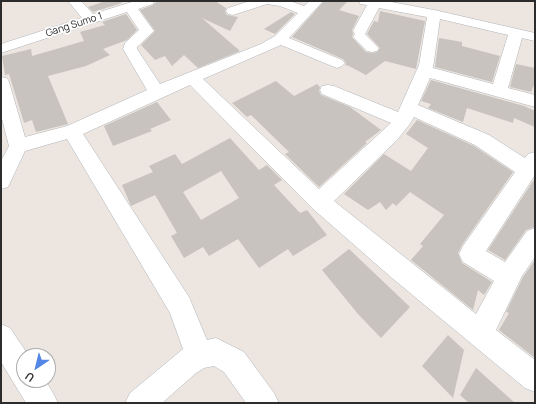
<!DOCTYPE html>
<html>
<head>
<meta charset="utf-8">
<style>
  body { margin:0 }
  #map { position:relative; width:536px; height:404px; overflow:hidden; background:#ece5e0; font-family:Manrope,sans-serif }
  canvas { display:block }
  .frame { position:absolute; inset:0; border:2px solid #2c2c2c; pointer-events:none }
  .north { position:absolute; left:16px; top:348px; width:40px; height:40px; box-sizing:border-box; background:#fff; border:1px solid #ababab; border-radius:50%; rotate:215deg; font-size:11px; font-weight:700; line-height:16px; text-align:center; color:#2c2c2c }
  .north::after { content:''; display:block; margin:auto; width:14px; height:18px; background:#5487e5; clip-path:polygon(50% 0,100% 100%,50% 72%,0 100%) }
</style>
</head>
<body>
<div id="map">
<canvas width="536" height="404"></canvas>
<div class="frame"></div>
<div class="north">U</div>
</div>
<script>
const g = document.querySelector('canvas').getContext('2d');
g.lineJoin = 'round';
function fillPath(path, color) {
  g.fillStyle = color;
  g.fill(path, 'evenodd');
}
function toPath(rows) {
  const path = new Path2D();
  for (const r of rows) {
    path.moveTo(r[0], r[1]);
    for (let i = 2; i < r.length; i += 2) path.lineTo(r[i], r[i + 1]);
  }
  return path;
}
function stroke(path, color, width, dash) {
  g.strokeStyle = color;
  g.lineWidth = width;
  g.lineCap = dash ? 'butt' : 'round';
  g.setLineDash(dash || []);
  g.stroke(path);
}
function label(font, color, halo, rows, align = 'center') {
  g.font = font + ' Manrope,sans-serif';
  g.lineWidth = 3.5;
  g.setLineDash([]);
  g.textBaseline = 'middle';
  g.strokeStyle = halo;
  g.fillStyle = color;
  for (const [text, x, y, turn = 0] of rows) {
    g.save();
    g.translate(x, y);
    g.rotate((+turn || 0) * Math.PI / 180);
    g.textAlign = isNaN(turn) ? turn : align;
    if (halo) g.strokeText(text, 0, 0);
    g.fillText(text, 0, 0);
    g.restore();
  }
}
const building = toPath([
  [105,1,119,1,122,3,93,12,88,7],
  [159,1,215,1,226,8,225,12,227,15,238,17,230,31,202,18,240,51,198,68,184,55,172,66,165,56,155,60,141,45,155,31,140,10,153,5,155,3],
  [324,1,348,1,339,10,359,16,352,30,353,34,352,37,366,52,372,53,377,52,380,48,367,34,374,21,378,22,380,11,425,21,416,69,385,61,366,75,349,66,345,65,346,63,343,59,292,37],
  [291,12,295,14,275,34,264,29],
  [126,14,137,30,127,40,103,49,110,55,86,66,48,76,68,124,36,132,32,120,24,123,9,74,5,75,2,56,31,49,32,56,84,41,80,32,105,25,102,22],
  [439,38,462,42,462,46,500,56,492,82,435,67],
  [516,64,535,68,535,83,531,92,510,87],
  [431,80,524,106,535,111,535,127,514,118,513,123,467,108,463,122,428,108,431,104,421,101],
  [276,81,294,96,317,84,320,87,319,91,321,95,350,107,381,130,365,142,367,143,319,187,285,154,289,152,251,115,247,117,232,103],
  [157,102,171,120,150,129,152,131,113,146,104,126],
  [417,120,474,146,513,172,462,245,458,253,462,263,492,282,484,295,478,290,473,310,411,260,423,246,420,244,444,215,410,192,396,206,393,203,386,210,380,202,368,210,344,194,384,154,411,171,428,148,406,134],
  [230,138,259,170,267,165,282,180,274,185,300,213,307,210,327,235,293,256,288,249,259,268,238,239,209,256,203,247,184,258,171,236,177,233,155,195,131,206,122,185,153,172,149,166,175,154,182,164],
  [221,171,239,198,201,220,183,192],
  [535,178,535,227,526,230,505,260,488,250],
  [349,249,410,307,381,338,358,314,322,270],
  [535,260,535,358,499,330,509,313,506,312,523,277],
  [448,335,464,350,453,398,422,366],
  [476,368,515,403,469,403,460,395]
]);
const street = toPath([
  [68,1,81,1,93,14,135,1,154,1,153,4,138,9,154,31,137,47,137,49,160,84,261,44,275,36,298,13,280,6,267,4,233,15,228,14,226,11,228,8,250,1,290,1,304,6,310,1,323,1,289,38,342,60,345,63,342,66,337,68,332,66,281,45,203,79,319,189,391,123,322,94,320,90,322,86,328,85,334,86,398,112,419,65,427,17,379,8,365,34,379,48,377,51,372,52,367,51,353,37,355,34,353,31,367,5,360,4,359,1,386,1,434,10,535,33,535,41,522,38,508,88,535,95,535,107,430,78,418,105,489,135,525,158,528,154,535,152,535,175,486,251,505,262,527,231,535,228,535,257,522,276,496,330,535,360,535,392,525,388,392,278,312,208,190,85,83,134,189,297,207,340,216,338,244,352,274,393,279,403,246,403,224,372,214,366,204,368,196,373,162,403,125,403,130,393,183,349,170,313,67,139,25,151,8,187,1,189,1,161,9,146,1,115,1,77,7,78,9,82,25,137,67,126,147,90,123,49,125,43,139,30,127,12,1,53,1,44,82,18,68,1],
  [440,19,508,35,493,84,433,68,440,19],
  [414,117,475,145,515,172,463,246,459,254,463,262,494,281,476,314,334,201,397,140,409,125,414,117],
  [1,324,10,328,29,356,24,356,24,380,45,380,53,393,58,403,26,403,1,362,1,324]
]);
const farStreetnames = [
  ["Gang Sumo 1",74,25,-18]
];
fillPath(building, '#c8c3be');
stroke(street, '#b0b4ba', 1);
fillPath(street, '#fff');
label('10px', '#2c2c2c', '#fff', farStreetnames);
</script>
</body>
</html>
